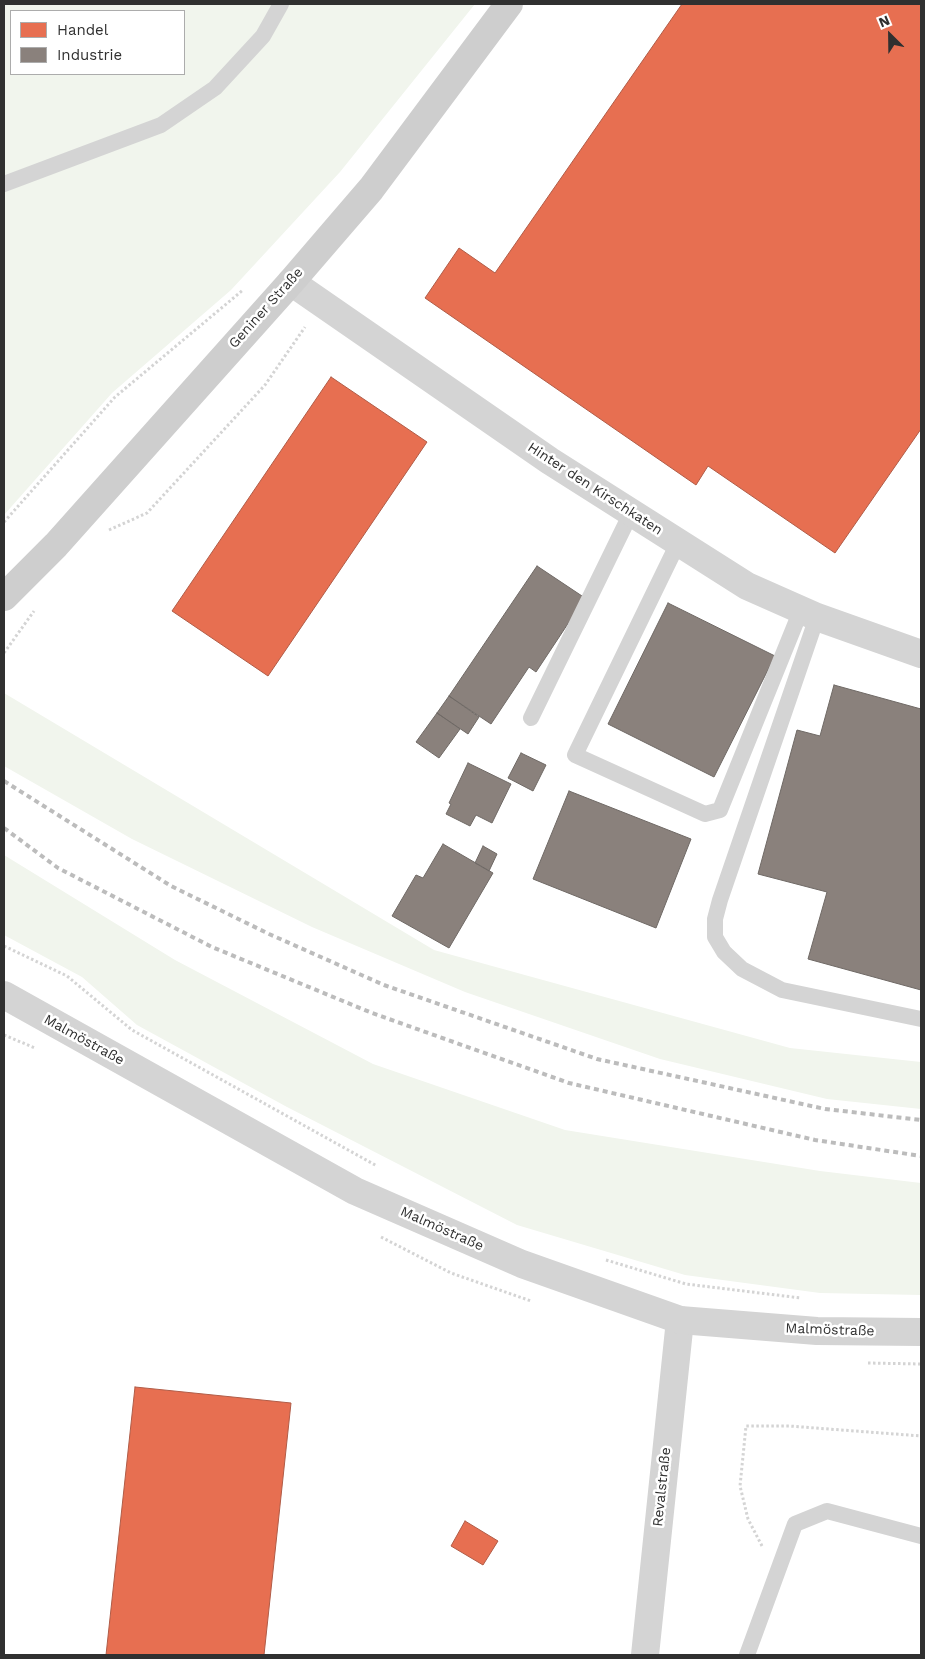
<!DOCTYPE html>
<html>
<head>
<meta charset="utf-8">
<style>
  body { margin:0 }
  #map { position:relative; width:925px; height:1659px; overflow:hidden; background:#fff; font-family:"Work Sans",sans-serif }
  canvas { display:block }
  .frame { position:absolute; inset:0; border:5px solid #303030; pointer-events:none }
  .legend { position:absolute; left:10px; top:10px; width:175px; height:65px; box-sizing:border-box; background:#fff; border:1px solid #acacac; margin:0; padding:6px 9px; list-style:none; font-size:15px; color:#303030 }
  .legend li { display:flex; align-items:center; gap:10px; height:25px }
  .legend b { width:25px; border:1px solid #acacac }
  .north { position:absolute; left:865px; top:10px; width:50px; height:50px; -webkit-text-stroke:4px #fff; paint-order:stroke; rotate:337deg; font-size:14px; font-weight:700; line-height:20px; text-align:center; color:#303030 }
  .north::after { content:''; display:block; margin:auto; width:18px; height:22px; background:#303030; clip-path:polygon(50% 0,100% 100%,50% 72%,0 100%) }
</style>
</head>
<body>
<div id="map">
<canvas width="925" height="1659"></canvas>
<div class="frame"></div>
<ul class="legend">
<li><b style="height:14px;background:#e76f51"></b>Handel</li>
<li><b style="height:14px;background:#8a817c"></b>Industrie</li>
</ul>
<div class="north">N</div>
</div>
<script>
const g = document.querySelector('canvas').getContext('2d');
g.lineJoin = 'round';
function fillPath(path, color) {
  g.fillStyle = color;
  g.fill(path, 'evenodd');
}
function toPath(rows) {
  const path = new Path2D();
  for (const r of rows) {
    path.moveTo(r[0], r[1]);
    for (let i = 2; i < r.length; i += 2) path.lineTo(r[i], r[i + 1]);
  }
  return path;
}
function stroke(path, color, width, dash) {
  g.strokeStyle = color;
  g.lineWidth = width;
  g.lineCap = dash ? 'butt' : 'round';
  g.setLineDash(dash || []);
  g.stroke(path);
}
function label(font, color, halo, rows, align = 'center') {
  g.font = font + ' "Work Sans",sans-serif';
  g.lineWidth = 5;
  g.setLineDash([]);
  g.textBaseline = 'middle';
  g.strokeStyle = halo;
  g.fillStyle = color;
  for (const [text, x, y, turn = 0] of rows) {
    g.save();
    g.translate(x, y);
    g.rotate((+turn || 0) * Math.PI / 180);
    g.textAlign = isNaN(turn) ? turn : align;
    if (halo) g.strokeText(text, 0, 0);
    g.fillText(text, 0, 0);
    g.restore();
  }
}
const green = toPath([
  [4,4,475,4,340,172,231,290,112,393,4,515],
  [11,11,184,11,184,74,11,74],
  [4,693,434,950,790,1048,921,1062,921,1109,827,1099,660,1059,465,992,312,927,132,839,4,766],
  [4,855,175,960,373,1064,565,1130,820,1171,921,1183,921,1295,820,1293,685,1275,517,1225,287,1107,137,1025,82,977,4,935]
]);
const shops = toPath([
  [682,4,921,4,921,429,835,553,708,466,696,485,425,298,459,248,495,273,682,4],
  [331,377,427,442,268,676,172,611,331,377],
  [135,1387,291,1403,264,1655,106,1655,135,1387],
  [465,1521,498,1541,483,1565,451,1546,465,1521]
]);
const industry = toPath([
  [537,566,585,598,536,672,529,667,491,724,449,696,537,566],
  [668,603,775,656,714,777,608,724,668,603],
  [834,685,921,709,921,990,808,959,827,892,758,874,797,730,820,736,834,685],
  [449,696,479,717,468,734,437,713,449,696],
  [437,713,460,729,439,758,416,742,437,713],
  [521,753,546,765,533,791,508,778,521,753],
  [468,763,511,784,492,823,476,815,470,826,446,814,451,804,449,803,468,763],
  [569,791,691,839,656,928,533,879,569,791],
  [443,844,493,873,449,948,392,916,416,875,423,878,443,844],
  [483,846,497,854,489,871,475,863,483,846]
]);
const path = toPath([
  [4,522,115,397,243,290],
  [109,530,147,513,265,385,305,327],
  [4,653,34,611],
  [4,946,67,976,132,1030,377,1166],
  [4,1035,35,1048],
  [381,1237,451,1273,531,1301],
  [606,1260,686,1284,801,1298],
  [868,1363,921,1364],
  [762,1546,748,1519,740,1486,746,1426,789,1426,921,1436]
]);
const service = toPath([
  [4,184,161,125,215,88,263,36,281,4],
  [678,543,575,755,705,814,720,810,801,610],
  [817,617,720,900,715,919,715,937,724,952,742,969,782,990,921,1019],
  [531,718,631,513],
  [747,1655,795,1524,827,1511,921,1536]
]);
const minor = toPath([
  [291,282,550,461,747,586,817,617,921,654],
  [645,1655,680,1320]
]);
const tertiary = toPath([
  [4,995,355,1191,522,1264,680,1320,817,1331,921,1332]
]);
const secondary = toPath([
  [4,597,56,545,291,282,371,189,509,4]
]);
const rail = toPath([
  [4,781,171,886,269,934,384,985,597,1059,825,1109,921,1120],
  [4,828,58,868,212,947,372,1013,569,1083,815,1140,921,1156]
]);
const streetNames = [
  ["Geniner Straße",266,308,-48],
  ["Hinter den Kirschkaten",595,489,33],
  ["Malmöstraße",84,1040,29],
  ["Malmöstraße",442,1229,24],
  ["Malmöstraße",830,1330,2],
  ["Revalstraße",662,1487,-84]
];
fillPath(green, '#f1f5ed');
fillPath(shops, '#e76f51');
stroke(shops, '#b05c47', 1);
fillPath(industry, '#8a817c');
stroke(industry, '#6f6965', 1);
stroke(path, '#d4d4d4', 3, [2.5, 2.5]);
stroke(service, '#d4d4d4', 16);
stroke(minor, '#d4d4d4', 28);
stroke(tertiary, '#d4d4d4', 28);
stroke(secondary, '#cecece', 28);
stroke(rail, '#bcbcbc', 4, [5, 4]);
label('14px', '#303030', '#fff', streetNames);
</script>
</body>
</html>
